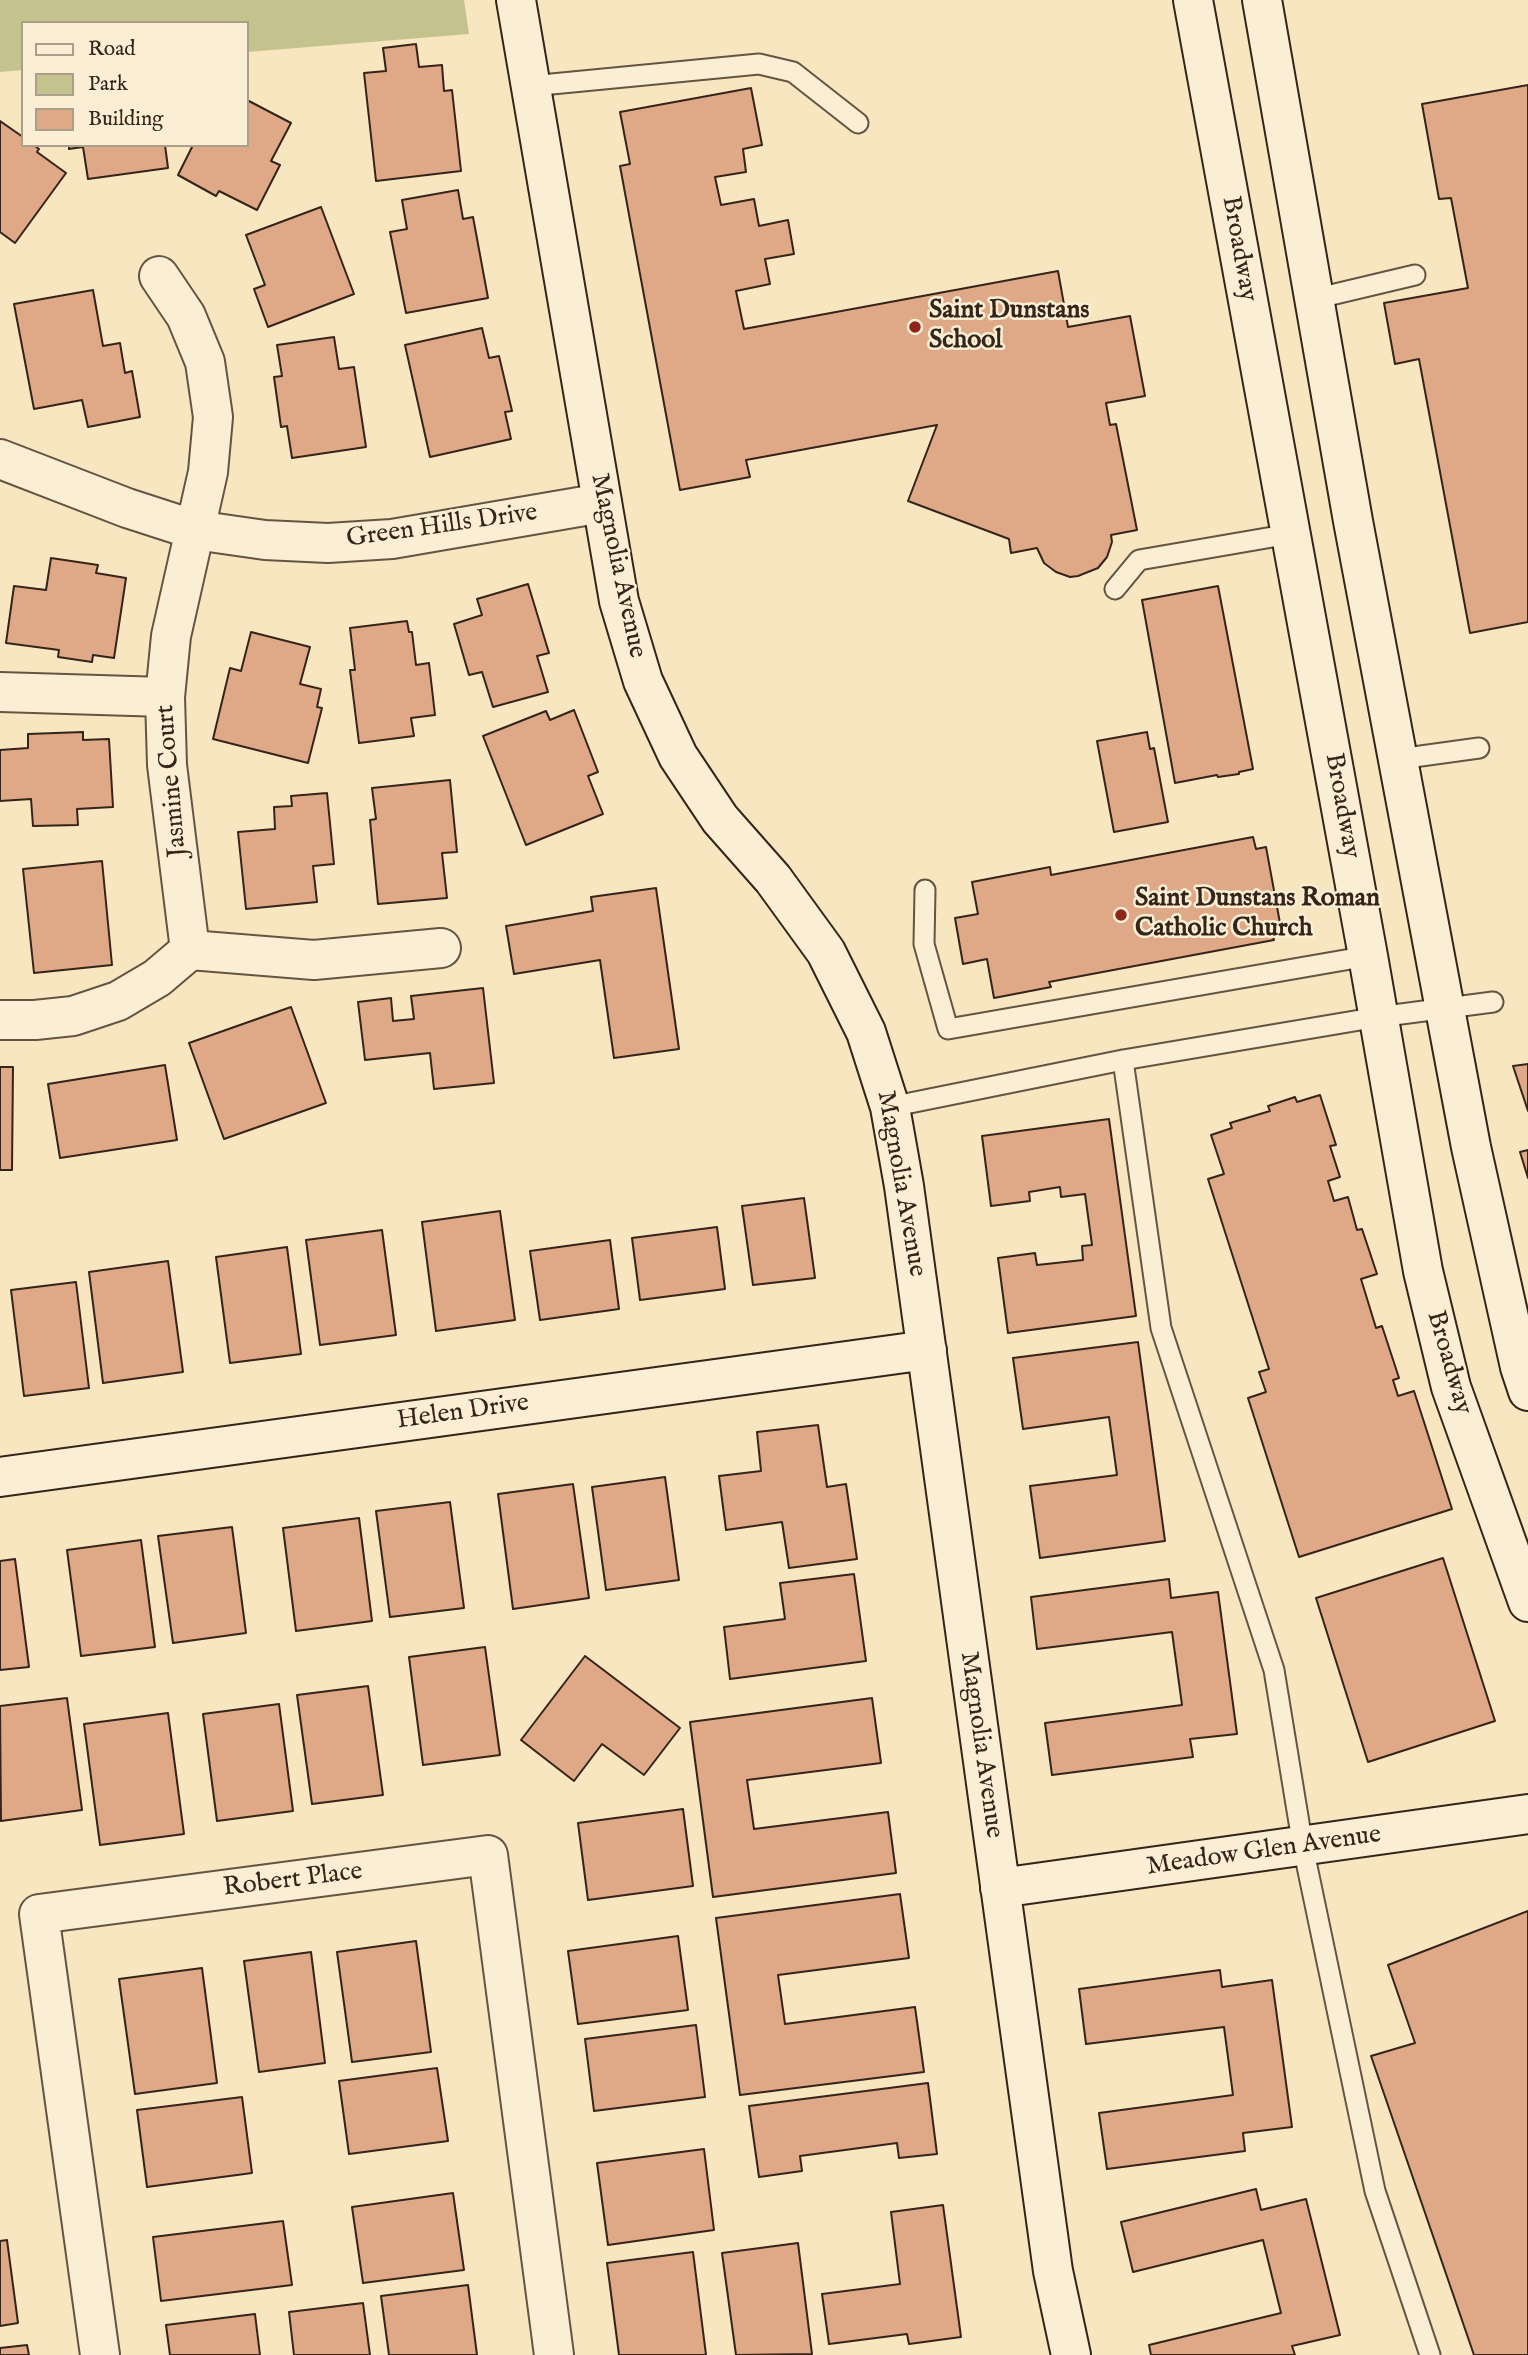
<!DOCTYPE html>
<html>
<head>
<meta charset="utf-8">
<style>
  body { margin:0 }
  #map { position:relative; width:1528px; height:2355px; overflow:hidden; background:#f7e6bf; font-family:"IM FELL English",serif }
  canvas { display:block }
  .legend { position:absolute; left:21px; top:21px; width:228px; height:126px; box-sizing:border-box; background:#faefd5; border:2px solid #ab9e8a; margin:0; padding:9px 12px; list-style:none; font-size:21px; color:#342419 }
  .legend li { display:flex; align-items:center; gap:14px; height:35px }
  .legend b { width:35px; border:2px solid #ab9e8a }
</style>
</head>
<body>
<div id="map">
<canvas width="1528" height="2355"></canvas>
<ul class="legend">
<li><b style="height:9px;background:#faefd5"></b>Road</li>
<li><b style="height:19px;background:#c4c38d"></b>Park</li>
<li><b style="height:19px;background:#dfa887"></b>Building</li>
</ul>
</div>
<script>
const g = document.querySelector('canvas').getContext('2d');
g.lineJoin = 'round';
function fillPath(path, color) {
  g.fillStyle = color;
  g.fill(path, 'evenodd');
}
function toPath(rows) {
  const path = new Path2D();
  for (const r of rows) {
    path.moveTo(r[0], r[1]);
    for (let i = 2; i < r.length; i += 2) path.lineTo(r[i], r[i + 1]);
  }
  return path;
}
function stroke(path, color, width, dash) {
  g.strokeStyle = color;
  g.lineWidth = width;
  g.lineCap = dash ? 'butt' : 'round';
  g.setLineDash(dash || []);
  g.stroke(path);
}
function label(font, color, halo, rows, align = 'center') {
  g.font = font + ' "IM FELL English",serif';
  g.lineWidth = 5;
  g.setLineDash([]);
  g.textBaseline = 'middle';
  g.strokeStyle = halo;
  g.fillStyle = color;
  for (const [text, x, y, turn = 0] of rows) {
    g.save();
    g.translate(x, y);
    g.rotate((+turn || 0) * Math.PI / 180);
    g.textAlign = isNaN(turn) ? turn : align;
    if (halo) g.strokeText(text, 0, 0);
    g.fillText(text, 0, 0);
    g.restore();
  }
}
const green = toPath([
  [0,0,464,0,469,34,247,52,247,23,23,23,23,70,0,72]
]);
const building = toPath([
  [416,44,419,67,442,65,444,91,452,90,461,171,376,181,364,73,386,71,383,48,416,44],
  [1528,85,1528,622,1470,633,1419,359,1395,364,1384,303,1468,288,1451,198,1439,199,1422,104,1528,85],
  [751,88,762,145,743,149,746,172,715,177,721,205,754,199,759,226,788,220,794,254,765,259,770,284,736,291,744,329,1058,271,1068,327,1130,316,1145,396,1106,403,1110,425,1116,424,1137,530,1111,535,1112,542,1107,557,1098,568,1078,576,1070,577,1056,572,1044,563,1037,548,1011,553,1009,539,908,501,937,425,746,460,750,477,680,490,620,166,630,164,620,112,751,88],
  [247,100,291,123,271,161,280,165,257,210,219,191,216,196,178,175,193,145,247,145,247,100],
  [0,121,23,137,23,145,34,145,39,149,37,152,66,173,15,243,0,232,0,121],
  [69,145,165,145,168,168,88,179,83,147,69,149,69,145],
  [458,190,463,219,473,217,488,298,406,313,390,232,407,229,402,200,458,190],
  [321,207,354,294,268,327,254,289,265,285,246,235,321,207],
  [93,290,103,346,120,343,125,373,132,371,140,417,88,427,82,400,34,409,14,304,93,290],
  [482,328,489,358,499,356,512,411,505,412,511,439,430,457,405,345,482,328],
  [334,337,339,369,354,367,366,447,292,458,287,426,281,427,274,377,282,376,277,345,334,337],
  [51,558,98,565,96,573,126,578,114,658,93,655,92,662,58,657,59,650,6,643,14,586,46,590,51,558],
  [528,584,549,653,537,656,548,692,493,707,482,672,469,675,454,624,482,615,477,599,528,584],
  [1218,586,1253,769,1239,772,1239,774,1218,777,1217,775,1175,783,1142,600,1218,586],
  [407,621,409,632,412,632,416,665,429,663,435,715,411,718,414,736,359,743,350,670,355,670,350,628,407,621],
  [251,632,310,647,300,684,321,689,317,707,322,708,308,763,213,739,230,668,241,671,251,632],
  [574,710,598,772,588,776,603,814,526,845,483,736,546,711,550,720,574,710],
  [83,732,83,740,109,739,113,807,77,809,78,825,33,826,31,799,0,801,0,750,28,748,28,734,83,732],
  [1147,732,1150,749,1154,748,1168,822,1114,832,1097,741,1147,732],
  [450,780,457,852,442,853,447,898,378,904,370,820,376,819,372,788,450,780],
  [327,793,334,864,313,866,317,902,246,909,238,832,275,829,274,807,292,806,291,796,327,793],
  [1253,837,1256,849,1266,847,1280,923,1270,924,1274,940,1049,982,1051,987,994,998,987,959,963,964,955,918,978,914,972,882,1050,867,1051,875,1253,837],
  [102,861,112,965,34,973,23,869,102,861],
  [656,888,679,1049,614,1058,600,960,514,974,506,926,593,911,591,897,656,888],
  [483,988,494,1083,434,1089,430,1053,365,1060,358,1002,391,998,393,1021,414,1019,411,996,483,988],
  [291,1007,326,1103,224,1139,189,1043,291,1007],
  [1528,1064,1528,1111,1513,1066,1528,1064],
  [165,1065,177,1140,60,1158,48,1084,165,1065],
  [0,1067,13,1067,12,1170,0,1170,0,1067],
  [1320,1095,1336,1145,1330,1146,1340,1177,1328,1181,1334,1201,1348,1197,1357,1230,1362,1229,1377,1274,1361,1279,1376,1328,1382,1326,1399,1378,1393,1380,1398,1396,1414,1391,1452,1509,1299,1557,1248,1398,1266,1392,1259,1372,1269,1369,1208,1179,1224,1174,1211,1135,1232,1128,1230,1123,1270,1111,1268,1106,1295,1097,1297,1102,1320,1095],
  [1109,1119,1136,1316,1008,1333,998,1258,1035,1253,1037,1265,1083,1260,1082,1246,1092,1245,1085,1194,1061,1197,1060,1187,1029,1192,1030,1201,991,1206,982,1136,1109,1119],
  [1528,1150,1528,1178,1520,1152,1528,1150],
  [804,1198,815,1278,753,1285,742,1206,804,1198],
  [500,1211,515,1320,436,1331,422,1222,500,1211],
  [717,1227,725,1289,640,1300,632,1238,717,1227],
  [382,1230,396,1335,320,1345,306,1240,382,1230],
  [610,1240,619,1309,540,1320,530,1251,610,1240],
  [287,1247,301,1354,230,1363,216,1257,287,1247],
  [168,1261,183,1372,103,1383,89,1272,168,1261],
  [76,1282,89,1388,24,1396,11,1290,76,1282],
  [1138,1342,1165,1541,1040,1558,1030,1486,1117,1475,1109,1417,1023,1429,1013,1358,1138,1342],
  [818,1425,827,1487,846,1484,857,1559,789,1568,782,1522,726,1530,719,1476,761,1471,757,1432,818,1425],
  [665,1477,679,1580,606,1590,592,1487,665,1477],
  [573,1484,589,1598,513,1609,498,1494,573,1484],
  [450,1502,464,1608,390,1617,376,1511,450,1502],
  [359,1518,372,1621,296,1631,283,1528,359,1518],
  [232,1527,246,1633,173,1643,158,1536,232,1527],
  [141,1540,155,1647,81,1656,67,1550,141,1540],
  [1443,1558,1495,1721,1368,1762,1316,1598,1443,1558],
  [15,1559,29,1667,0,1670,0,1561,15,1559],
  [854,1574,866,1661,730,1679,724,1627,785,1619,780,1583,854,1574],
  [1169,1579,1171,1598,1218,1592,1237,1734,1190,1739,1193,1757,1052,1775,1045,1723,1182,1705,1172,1632,1037,1649,1031,1597,1169,1579],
  [485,1647,500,1755,423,1765,409,1657,485,1647],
  [585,1656,680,1728,644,1775,602,1744,574,1781,521,1740,585,1656],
  [368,1686,383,1795,312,1804,297,1695,368,1686],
  [67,1698,82,1810,1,1821,0,1706,67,1698],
  [872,1698,881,1763,747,1780,754,1829,888,1812,896,1873,713,1897,690,1722,872,1698],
  [279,1704,293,1811,217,1821,203,1714,279,1704],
  [168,1713,184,1834,100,1845,84,1724,168,1713],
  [683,1809,693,1886,588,1900,578,1823,683,1809],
  [900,1894,909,1958,778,1975,785,2024,915,2007,924,2072,740,2095,716,1918,900,1894],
  [1528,1911,1528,2355,1474,2355,1371,2056,1415,2043,1388,1965,1528,1911],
  [678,1936,688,2010,578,2024,568,1951,678,1936],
  [416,1941,431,2052,352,2062,337,1952,416,1941],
  [311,1952,325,2063,259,2072,244,1961,311,1952],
  [202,1968,217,2083,135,2094,119,1979,202,1968],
  [1220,1970,1222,1987,1272,1980,1292,2127,1243,2133,1245,2151,1107,2169,1099,2113,1233,2095,1224,2027,1086,2044,1079,1989,1220,1970],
  [696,2025,705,2097,594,2111,585,2039,696,2025],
  [437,2068,448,2141,349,2154,339,2081,437,2068],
  [928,2083,937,2154,899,2158,897,2143,800,2156,802,2171,759,2177,749,2106,928,2083],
  [242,2097,252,2173,147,2187,137,2110,242,2097],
  [704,2149,714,2230,608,2245,597,2163,704,2149],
  [1256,2189,1261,2210,1306,2199,1340,2335,1292,2346,1295,2355,1151,2355,1149,2345,1281,2313,1263,2240,1133,2272,1121,2222,1256,2189],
  [453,2193,464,2270,363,2283,352,2207,453,2193],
  [943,2205,961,2337,909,2344,907,2334,829,2344,822,2294,900,2284,891,2212,943,2205],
  [283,2221,292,2285,161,2301,153,2237,283,2221],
  [7,2240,18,2323,0,2326,0,2241,7,2240],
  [798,2243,812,2354,736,2355,722,2253,798,2243],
  [693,2252,706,2355,619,2355,607,2263,693,2252],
  [468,2285,477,2355,389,2355,381,2296,468,2285],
  [363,2303,370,2355,294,2355,289,2312,363,2303],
  [255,2314,260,2355,170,2355,166,2325,255,2314],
  [27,2345,29,2355,0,2355,0,2348,27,2345]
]);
const lane = toPath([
  [531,86,759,64,793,72,858,123],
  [1314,299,1415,275],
  [1115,589,1139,560,1290,534],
  [1399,759,1479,748],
  [925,890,924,944,948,1029,1368,956],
  [1123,1060,1161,1328,1274,1670,1303,1847,1375,2191,1430,2355],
  [890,1107,1123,1060,1378,1017,1493,1002]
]);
const street = toPath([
  [159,276,186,316,205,362,213,417,208,472,171,636,165,697,167,765,190,950],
  [0,459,127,508,195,530,265,540,328,543,392,539,602,503],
  [0,692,165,697],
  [0,1020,35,1020,73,1016,118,1001,157,978,190,950,314,960,441,948],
  [100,2355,39,1914,488,1855,554,2355]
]);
const secondary = toPath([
  [516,0,619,601,643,681,678,756,720,819,773,879,826,952,866,1032,890,1107,904,1186,1053,2271,1071,2355],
  [1193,0,1368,956,1423,1271,1451,1387,1528,1602],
  [1262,0,1353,521,1471,1147,1520,1367,1528,1391],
  [0,1477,927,1350],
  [1000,1888,1528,1814]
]);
const markers = [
  [915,327,7,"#8f2418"],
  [1121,915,7,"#8f2418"]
];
const streetNames = [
  ["Broadway",1238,249,80],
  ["Green Hills Drive",442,527,-8],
  ["Magnolia Avenue",617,566,78],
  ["Jasmine Court",173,781,-95],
  ["Broadway",1341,806,80],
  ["Magnolia Avenue",900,1184,80],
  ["Broadway",1448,1363,74],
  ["Helen Drive",463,1413,-8],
  ["Magnolia Avenue",980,1745,82],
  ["Meadow Glen Avenue",1264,1852,-8],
  ["Robert Place",293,1881,-7]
];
const poiNames = [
  ["Saint Dunstans",929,312],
  ["School",929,342],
  ["Saint Dunstans Roman",1135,900],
  ["Catholic Church",1135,930]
];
fillPath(green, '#c4c38d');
fillPath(building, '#dfa887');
stroke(building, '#342419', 2);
stroke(lane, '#655442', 23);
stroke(street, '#655442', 42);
stroke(secondary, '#342419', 42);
stroke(lane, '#faefd5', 19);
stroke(street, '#faefd5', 38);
stroke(secondary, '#faefd5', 38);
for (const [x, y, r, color] of markers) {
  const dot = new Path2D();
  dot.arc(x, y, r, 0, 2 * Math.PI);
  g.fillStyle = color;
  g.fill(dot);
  stroke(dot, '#faefd5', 2.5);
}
label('26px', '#342419', '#faefd5', streetNames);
label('bold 26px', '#342419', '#faefd5', poiNames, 'left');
</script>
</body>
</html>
